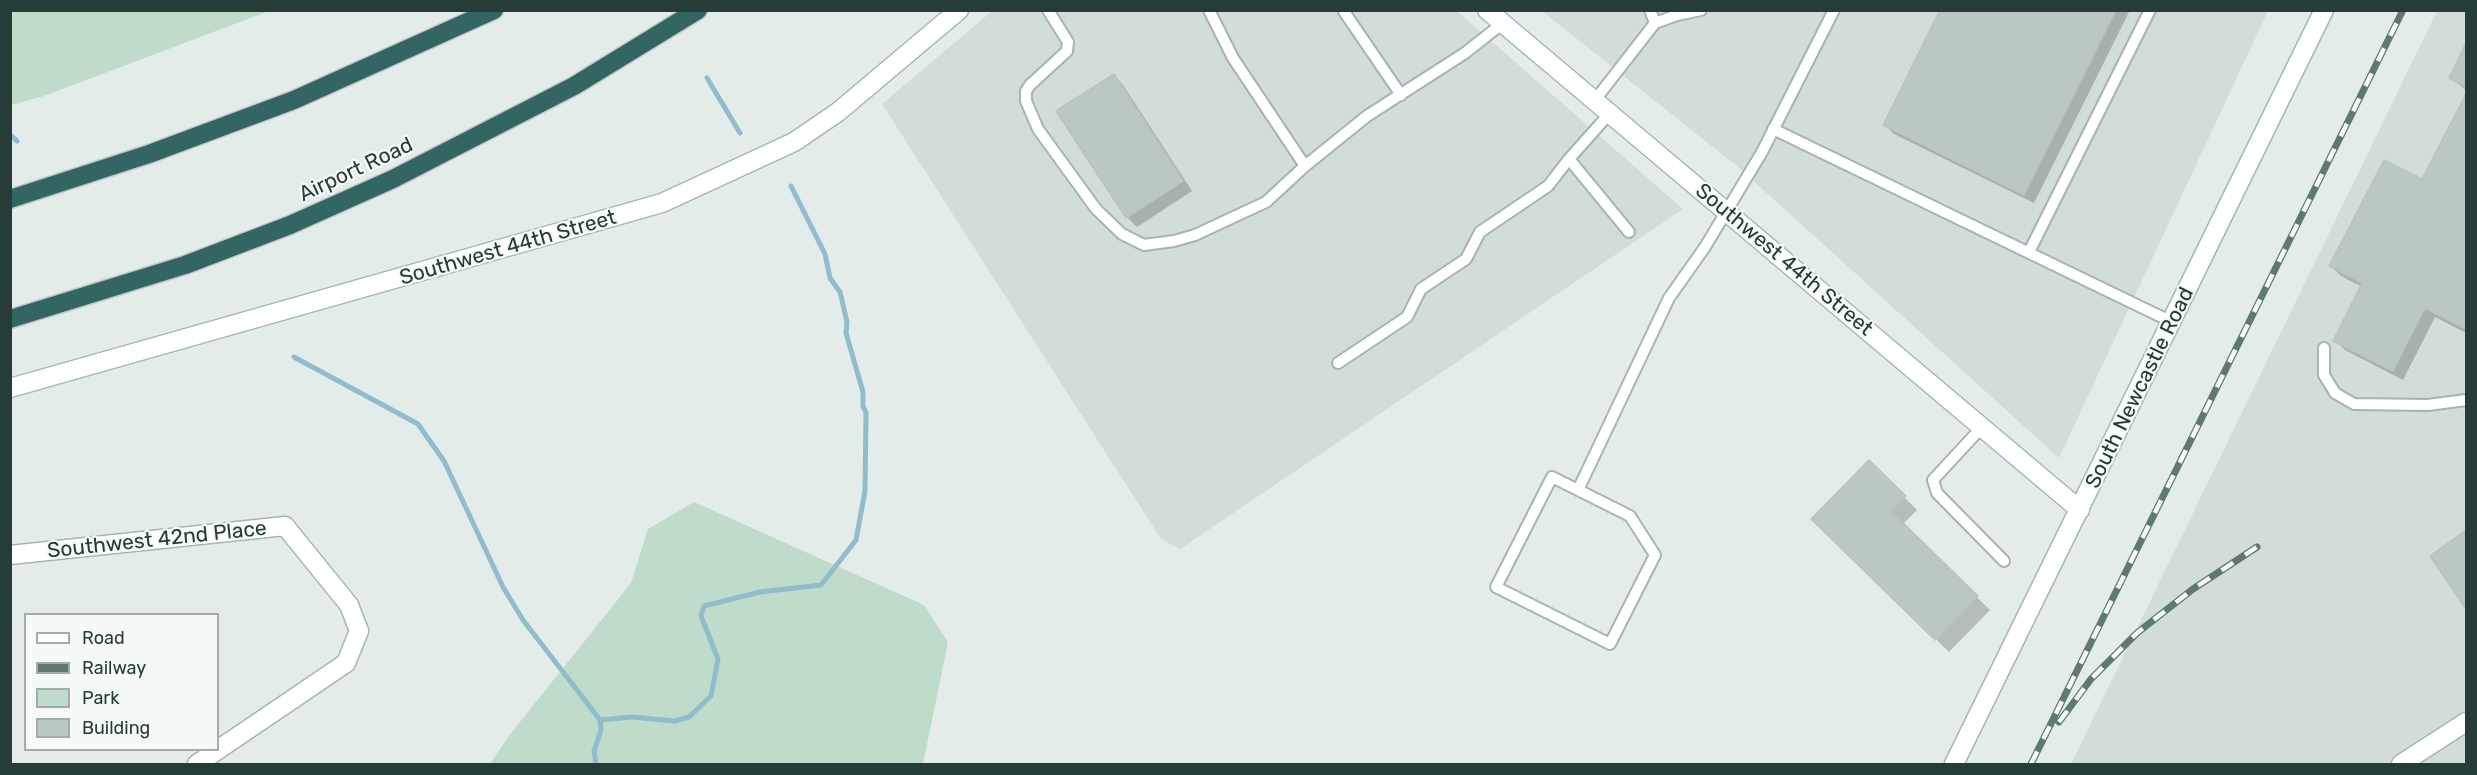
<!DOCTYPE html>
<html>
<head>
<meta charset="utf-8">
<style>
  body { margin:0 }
  #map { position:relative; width:2477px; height:775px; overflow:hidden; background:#e4ecea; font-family:Rubik,sans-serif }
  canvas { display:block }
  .frame { position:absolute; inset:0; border:12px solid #253c39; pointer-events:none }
  .legend { position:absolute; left:24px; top:613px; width:195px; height:138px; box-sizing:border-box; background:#f5f9f7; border:2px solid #a2adab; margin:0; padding:8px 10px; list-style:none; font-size:18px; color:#253c39 }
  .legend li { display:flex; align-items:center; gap:12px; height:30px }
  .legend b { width:30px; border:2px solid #a2adab }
</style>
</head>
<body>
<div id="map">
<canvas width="2477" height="775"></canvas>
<div class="frame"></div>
<ul class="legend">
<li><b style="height:8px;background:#fff"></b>Road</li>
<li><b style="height:8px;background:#607874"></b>Railway</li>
<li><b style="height:16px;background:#bfdbca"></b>Park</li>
<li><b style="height:16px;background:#bac7c3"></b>Building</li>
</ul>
</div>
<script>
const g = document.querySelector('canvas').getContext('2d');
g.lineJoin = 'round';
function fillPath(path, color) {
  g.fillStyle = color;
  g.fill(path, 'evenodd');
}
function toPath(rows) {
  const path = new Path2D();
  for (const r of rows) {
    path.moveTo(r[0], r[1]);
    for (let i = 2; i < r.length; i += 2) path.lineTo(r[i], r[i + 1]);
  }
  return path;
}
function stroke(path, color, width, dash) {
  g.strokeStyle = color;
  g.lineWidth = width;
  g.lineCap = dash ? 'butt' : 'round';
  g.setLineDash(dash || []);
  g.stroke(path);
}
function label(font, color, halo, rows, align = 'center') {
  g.font = font + ' Rubik,sans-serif';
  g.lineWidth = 4.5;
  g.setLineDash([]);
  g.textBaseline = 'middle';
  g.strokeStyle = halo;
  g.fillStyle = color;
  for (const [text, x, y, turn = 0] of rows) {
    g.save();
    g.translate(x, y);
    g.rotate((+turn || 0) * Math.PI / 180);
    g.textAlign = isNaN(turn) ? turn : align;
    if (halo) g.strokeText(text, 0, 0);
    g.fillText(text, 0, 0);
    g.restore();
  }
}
const built = toPath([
  [992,11,1457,11,1683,209,1180,549,1161,539,882,104],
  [1542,11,2268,11,2059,458,1738,167],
  [2437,11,2466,11,2466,764,2071,764]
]);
const green = toPath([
  [11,10,269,10,269,11,44,96,11,105],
  [694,502,924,605,948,642,923,764,490,764,508,737,631,583,648,529]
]);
const shadow = toPath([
  [1941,10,2130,10,2034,203,1894,134,1885,125],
  [2466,47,2466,90,2451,78],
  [1114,76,1123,85,1192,191,1137,227,1127,217],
  [2466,97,2466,333,2435,317,2403,380,2345,350,2335,340,2362,287,2341,276,2331,266,2423,181],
  [1869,462,1917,510,1903,524,1990,610,1949,652,1813,519],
  [2466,532,2466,606,2432,556]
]);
const stream = toPath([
  [707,78,740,133],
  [10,135,17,141],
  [294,357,418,424,444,461,503,587,523,620,600,720,601,730,594,751,596,764],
  [600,720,632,717,675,721,689,717,711,696,718,659,701,616,704,606,760,592,821,585,856,540,865,491,866,413,863,406,863,392,846,333,847,322,840,292,830,278,825,254,791,186]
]);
const building = toPath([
  [1940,10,2116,10,2024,195,1883,125,1940,10],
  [2466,43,2466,87,2449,78,2466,43],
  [1114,74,1183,181,1126,218,1056,111,1114,74],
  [2466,94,2466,329,2425,308,2393,371,2333,341,2362,283,2329,266,2384,160,2422,179,2466,94],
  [1869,460,1906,496,1891,511,1978,596,1935,640,1811,519,1869,460],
  [2466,530,2466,609,2430,556,2466,530]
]);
const lane = toPath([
  [1048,10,1068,42,1067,51,1030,85,1026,91,1026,101,1038,129,1096,209,1122,234,1144,245,1174,241,1195,235,1266,202,1305,166],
  [1209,10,1233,58,1305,166,1367,116,1465,53,1503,23],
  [1343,10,1401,95],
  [1650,10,1655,23],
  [1595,100,1655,23,1677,15,1701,10],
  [1610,113,1569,159,1629,232],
  [1773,129,2172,322],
  [2029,252,2150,10],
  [2324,348,2324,375,2335,393,2354,404,2428,405,2466,400],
  [1338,363,1407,317,1421,289,1466,259,1480,232,1548,186,1569,159],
  [1982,427,1933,480,1937,493,2004,561],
  [1552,477,1630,516,1655,555,1610,644,1496,587,1552,477],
  [1578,490,1669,298,1705,247,1762,152,1834,10]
]);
const street = toPath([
  [10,555,285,526,349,605,359,631,346,663,197,764]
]);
const secondary = toPath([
  [1487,10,2080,510],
  [10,388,662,203,794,142,838,112,959,10],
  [1954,764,2324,10],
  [2401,764,2466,722]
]);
const highway = toPath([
  [10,199,149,154,294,100,494,10],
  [10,319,185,265,290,225,393,179,574,86,698,10]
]);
const rail = toPath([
  [2059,722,2091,679,2137,633,2193,589,2257,547],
  [2031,764,2403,10]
]);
const streetNames = [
  ["Airport Road",356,170,-25],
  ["Southwest 44th Street",508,248,-16],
  ["Southwest 44th Street",1784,260,40],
  ["South Newcastle Road",2140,388,-64],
  ["Southwest 42nd Place",157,540,-6]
];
fillPath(built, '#d2dcd9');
fillPath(green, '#bfdbca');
fillPath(shadow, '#0003');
stroke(stream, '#91bccc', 5);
fillPath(building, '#bac7c3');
stroke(building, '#b7c5c1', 1.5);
stroke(lane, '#a7b4b1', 14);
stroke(street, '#a7b4b1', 21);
stroke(secondary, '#a3b7b3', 21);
stroke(highway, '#c2c8c8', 21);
stroke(lane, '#fff', 10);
stroke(street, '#fff', 18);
stroke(secondary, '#fff', 18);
stroke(highway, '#336662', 18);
stroke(rail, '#607874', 7);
stroke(rail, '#f5f9f7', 4.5, [14]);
label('21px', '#253c39', '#f5f9f7', streetNames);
</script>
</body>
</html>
